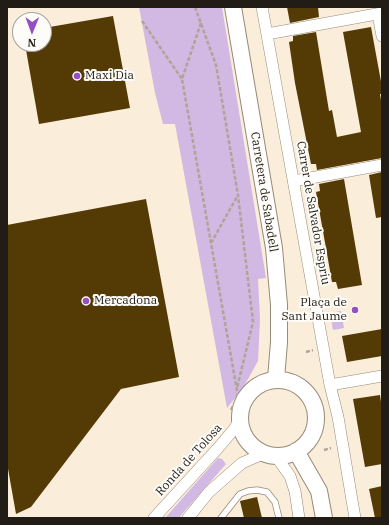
<!DOCTYPE html>
<html>
<head>
<meta charset="utf-8">
<style>
  body { margin:0 }
  #map { position:relative; width:389px; height:525px; overflow:hidden; background:#faedda; font-family:"IBM Plex Serif",serif }
  canvas { display:block }
  .frame { position:absolute; inset:0; border:8px solid #211c15; pointer-events:none }
  .north { position:absolute; left:12px; top:12px; width:40px; height:40px; box-sizing:border-box; background:#fefcf8; border:1px solid #a6a29d; border-radius:50%; rotate:181deg; font-size:11px; font-weight:700; line-height:16px; text-align:center; color:#211c15 }
  .north::after { content:''; display:block; margin:auto; width:14px; height:18px; background:#954fc3; clip-path:polygon(50% 0,100% 100%,50% 72%,0 100%) }
</style>
</head>
<body>
<div id="map">
<canvas width="389" height="525"></canvas>
<div class="frame"></div>
<div class="north">N</div>
</div>
<script>
const g = document.querySelector('canvas').getContext('2d');
g.lineJoin = 'round';
function fillPath(path, color) {
  g.fillStyle = color;
  g.fill(path, 'evenodd');
}
function toPath(rows) {
  const path = new Path2D();
  for (const r of rows) {
    if (r.length === 3) {
      path.moveTo(r[0] + r[2], r[1]);
      path.arc(r[0], r[1], r[2], 0, 2 * Math.PI);
      continue;
    }
    path.moveTo(r[0], r[1]);
    for (let i = 2; i < r.length; i += 2) path.lineTo(r[i], r[i + 1]);
  }
  return path;
}
function stroke(path, color, width, dash) {
  g.strokeStyle = color;
  g.lineWidth = width;
  g.lineCap = dash ? 'butt' : 'round';
  g.setLineDash(dash || []);
  g.stroke(path);
}
function label(font, color, halo, rows, align = 'center') {
  g.font = font + ' "IBM Plex Serif",serif';
  g.lineWidth = 4;
  g.setLineDash([]);
  g.textBaseline = 'middle';
  g.strokeStyle = halo;
  g.fillStyle = color;
  for (const [text, x, y, turn = 0] of rows) {
    g.save();
    g.translate(x, y);
    g.rotate((+turn || 0) * Math.PI / 180);
    g.textAlign = isNaN(turn) ? turn : align;
    if (halo) g.strokeText(text, 0, 0);
    g.fillText(text, 0, 0);
    g.restore();
  }
}
const green = toPath([
  [139,7,222,7,266,278,258,279,260,319,258,361,243,388,227,408,175,124,163,124,155,93],
  [341,311,344,328,333,330,330,313],
  [218,458,222,459,226,464,183,513,179,518,165,518]
]);
const building = toPath([
  [287,7,318,7,319,17,290,23],
  [113,16,130,108,39,124,25,44,44,44,44,28],
  [371,27,382,87,382,94,380,94,382,106,382,158,317,170,316,164,311,164,295,83,289,42,293,41,293,36,316,32,329,111,332,110,337,137,361,132,343,32],
  [382,172,382,217,376,218,369,175],
  [344,179,362,285,338,289,336,282,332,282,316,192,320,191,319,184],
  [146,199,179,377,121,389,31,507,16,514,7,463,7,225],
  [382,329,382,356,347,362,342,336],
  [380,395,382,409,382,464,365,467,353,399],
  [382,486,382,518,375,518,369,489],
  [257,497,262,518,244,518,240,501]
]);
const path = toPath([
  [195,7,216,65,238,195,253,322,237,388],
  [142,21,182,79],
  [201,23,182,79,238,396,235,407],
  [211,243,238,195],
  [306,352,313,350],
  [231,410,236,400],
  [324,450,331,448]
]);
const lane = toPath([
  [221,518,240,494,248,491,257,490,267,492,275,502,279,518]
]);
const street = toPath([
  [262,7,330,385,338,417,355,518],
  [378,14,382,36],
  [267,34,382,13],
  [294,181,382,165],
  [330,385,382,376],
  [275,455,290,476,295,491,299,518],
  [154,518,219,447,235,428,240,418],
  [188,518,209,492,242,463,265,453]
]);
const secondary = toPath([
  [233,7,274,248,279,305,279,342,276,379],
  [278,418,38],
  [296,451,319,491,324,518]
]);
const markers = [
  [77,76,4,"#954fc3"],
  [86,301,4,"#954fc3"],
  [355,310,4,"#954fc3"]
];
const poiNames = [
  ["Maxi Dia",85,76],
  ["Mercadona",94,301],
  ["Plaça de",347,303,"right"],
  ["Sant Jaume",347,317,"right"]
];
const streetNames = [
  ["Carretera de Sabadell",264,192,81],
  ["Carrer de Salvador Espriu",313,213,80],
  ["Ronda de Tolosa",189,460,-48]
];
fillPath(green, '#d1b9e4');
fillPath(building, '#543a05');
stroke(lane, '#968a78', 7);
stroke(street, '#968a78', 12);
stroke(secondary, '#968a78', 18);
stroke(path, '#afa496', 2.5, [4, 2]);
stroke(lane, '#fff', 5.5);
stroke(street, '#fff', 11);
stroke(secondary, '#fff', 16);
for (const [x, y, r, color] of markers) {
  const dot = new Path2D();
  dot.arc(x, y, r, 0, 2 * Math.PI);
  g.fillStyle = color;
  g.fill(dot);
  stroke(dot, '#fefcf8', 1.5);
}
label('12px', '#211c15', '#fefcf8', poiNames, 'left');
label('12px', '#211c15', '#fefcf8', streetNames);
</script>
</body>
</html>
